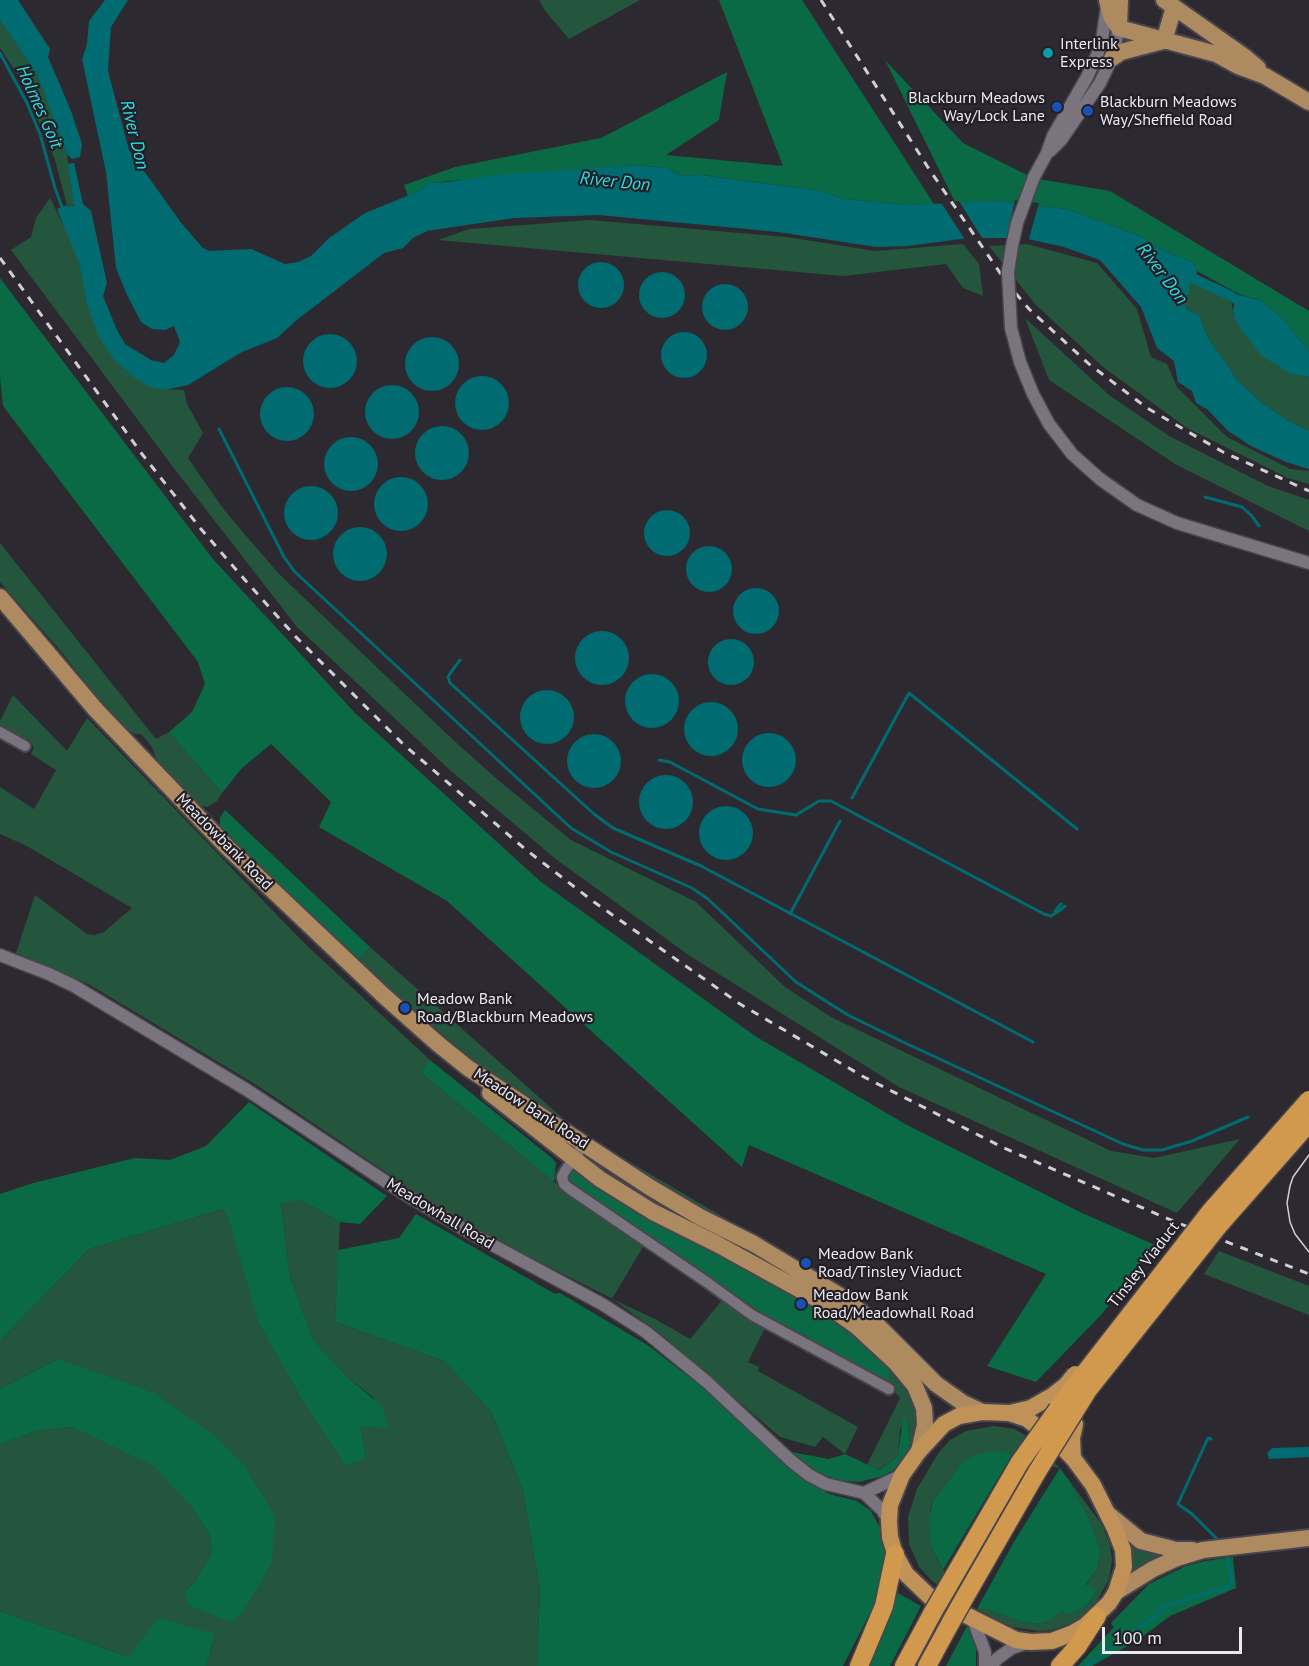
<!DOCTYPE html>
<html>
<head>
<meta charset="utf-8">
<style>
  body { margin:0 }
  #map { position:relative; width:1309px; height:1666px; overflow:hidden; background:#2d2930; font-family:"PT Sans",sans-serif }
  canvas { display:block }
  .scale { position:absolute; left:1102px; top:1627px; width:140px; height:27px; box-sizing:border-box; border:3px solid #edeaef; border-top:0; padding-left:8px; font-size:18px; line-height:21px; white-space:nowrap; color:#edeaef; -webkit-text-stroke:4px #231f26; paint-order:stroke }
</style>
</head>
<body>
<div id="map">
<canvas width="1309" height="1666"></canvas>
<div class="scale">100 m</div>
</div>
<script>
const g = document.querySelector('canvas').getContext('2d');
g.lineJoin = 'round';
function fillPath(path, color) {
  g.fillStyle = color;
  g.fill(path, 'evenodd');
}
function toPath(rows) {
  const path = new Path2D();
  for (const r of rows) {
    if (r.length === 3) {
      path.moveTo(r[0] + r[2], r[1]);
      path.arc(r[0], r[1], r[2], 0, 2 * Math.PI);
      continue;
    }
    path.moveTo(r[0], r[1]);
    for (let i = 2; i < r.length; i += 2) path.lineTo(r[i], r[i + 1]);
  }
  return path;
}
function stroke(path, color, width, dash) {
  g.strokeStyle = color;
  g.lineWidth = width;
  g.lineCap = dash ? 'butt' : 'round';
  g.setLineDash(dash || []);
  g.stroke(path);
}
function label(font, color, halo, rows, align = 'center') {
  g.font = font + ' "PT Sans",sans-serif';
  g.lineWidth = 4.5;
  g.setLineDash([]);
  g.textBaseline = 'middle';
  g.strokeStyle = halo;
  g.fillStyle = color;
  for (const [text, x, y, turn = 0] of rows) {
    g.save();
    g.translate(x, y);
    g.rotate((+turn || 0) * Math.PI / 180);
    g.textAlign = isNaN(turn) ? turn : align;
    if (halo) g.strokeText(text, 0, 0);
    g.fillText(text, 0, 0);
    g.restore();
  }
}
const green = toPath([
  [539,0,640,0,569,39,546,12],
  [0,20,37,74,63,141,67,154,74,204,72,208,67,205,55,160,20,78,0,48],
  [50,198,75,248,129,372,158,389,184,390,187,404,203,433,188,458,225,511,278,573,451,738,498,780,571,840,696,902,785,987,831,1017,1111,1151,1154,1158,1240,1139,1177,1213,899,1087,690,956,557,860,451,771,297,627,173,467,11,250,0,236,11,250,31,237,36,218],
  [590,220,787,237,875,251,963,244,979,264,983,296,963,288,946,264,843,276,438,240,469,229],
  [1027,244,1097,263,1137,309,1151,357,1167,364,1177,387,1227,437,1290,469,1309,471,1309,484,1288,478,1187,428,1103,367,1035,304,989,246],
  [1192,282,1231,301,1234,317,1239,327,1291,374,1309,377,1309,431,1287,420,1261,402,1238,381,1207,336,1199,315,1186,309,1183,297,1189,295,1189,286],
  [1025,318,1109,395,1169,436,1268,486,1309,500,1309,531,1175,464,1049,380],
  [0,543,156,739,169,732,222,793,217,801,207,807,199,805,161,771,152,747,141,734,135,734,128,730,92,691,60,650,0,582],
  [13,695,67,751,87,718,302,941,430,1060,420,1072,554,1182,644,1245,612,1299,655,1319,690,1339,723,1299,765,1328,748,1362,759,1367,758,1371,858,1427,845,1454,823,1437,815,1447,780,1437,658,1332,611,1298,531,1258,439,1208,258,1086,90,985,16,953,35,895,87,934,94,935,104,932,132,908,25,845,0,834,0,787,34,809,56,770,31,754,34,748,29,740,21,739,0,726,0,721],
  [370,947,577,1131,735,1224,728,1224,653,1184,488,1073,356,961],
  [301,1200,340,1222,335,1322,444,1361,491,1412,523,1490,540,1588,537,1666,206,1666,215,1634,129,1657,0,1611,0,1447,3,1443,36,1431,72,1427,154,1465,193,1509,210,1536,212,1552,195,1582,185,1591,272,1562,58,1359,0,1389,0,1341,89,1249,223,1209,366,1459,361,1425,374,1398,345,1375,313,1339,290,1277,281,1202],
  [1219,1251,1309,1286,1309,1315,1204,1274],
  [890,1371,901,1383,912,1399,918,1424,911,1449,907,1420,900,1429,898,1456,878,1470,867,1465,900,1398,888,1385],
  [994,1426,1014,1429,1027,1436,1060,1468,1019,1458,1005,1452,960,1465,933,1501,930,1510,931,1546,941,1567,968,1604,932,1581,919,1567,909,1544,908,1517,917,1489,939,1452,950,1440,966,1431],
  [1071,1483,1102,1525,1110,1545,1112,1560,1109,1579,1095,1605,1080,1618,1069,1624,1052,1630,1039,1631,1012,1627,977,1609,987,1609,1021,1622,1042,1624,1053,1619,1061,1611,1064,1613,1077,1611,1088,1604,1094,1596,1086,1586,1097,1569,1101,1551,1087,1514,1077,1497],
  [1125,1540,1165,1555,1129,1575]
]);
const forest = toPath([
  [719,0,802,0,934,204,905,205,844,199,821,191,702,175,681,176,667,168,634,165,429,183,417,192,408,196,404,185,455,167,601,138,727,72,719,120,666,155,783,166],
  [885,60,963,143,1033,178,1110,191,1309,311,1309,351,1283,319,1262,301,1239,294,1195,270,1194,263,1158,248,1138,235,1066,209,1000,201,956,204],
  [0,278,212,558,355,713,540,881,755,1036,907,1125,1082,1213,1155,1245,1101,1315,1036,1382,987,1366,1046,1274,749,1145,742,1167,447,901,319,827,331,802,271,744,242,768,222,793,169,732,192,712,205,684,198,662,3,406,0,376],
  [225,810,370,947,356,961,224,832,220,826,220,818],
  [430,1060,553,1159,556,1163,554,1182,420,1072],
  [249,1102,387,1196,360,1224,340,1222,301,1200,281,1203,290,1277,313,1339,345,1375,382,1406,388,1428,361,1426,366,1458,346,1465,305,1404,259,1323,229,1220,223,1209,89,1249,0,1341,0,1194,33,1183,135,1158,170,1160,206,1146],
  [571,1169,713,1252,836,1319,879,1357,890,1371,888,1385,768,1323,567,1179],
  [416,1214,555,1294,560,1293,649,1346,715,1397,787,1467,829,1494,857,1501,871,1511,885,1537,886,1565,877,1599,843,1666,537,1666,540,1588,523,1490,491,1412,444,1361,335,1322,338,1250,399,1238],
  [58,1359,154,1393,216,1437,244,1465,275,1516,272,1562,243,1612,230,1622,188,1605,185,1591,195,1582,212,1552,210,1536,193,1509,154,1466,72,1427,36,1431,3,1443,0,1447,0,1389],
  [903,1417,907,1420,911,1449,901,1465,884,1476,859,1482,836,1480,816,1471,791,1452,829,1459,845,1454,879,1470,898,1456],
  [992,1451,1005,1452,1012,1455,943,1570,931,1546,929,1518,933,1501,960,1465,974,1455],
  [1060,1468,1071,1483,1077,1497,1087,1514,1101,1551,1097,1569,1086,1585,1094,1588,1095,1591,1094,1596,1088,1604,1077,1611,1066,1614,1061,1611,1053,1619,1042,1624,1021,1622,987,1609,977,1609,1015,1540],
  [1233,1557,1236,1588,1170,1616,1138,1640,1092,1666,1078,1666,1114,1627,1111,1623,1149,1584,1186,1566,1205,1561],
  [896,1592,921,1606,890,1666,866,1666,886,1621],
  [0,1611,129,1657,158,1618,215,1634,206,1666,0,1666],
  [967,1626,976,1642,976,1666,946,1666]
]);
const water = toPath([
  [0,0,18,0,50,49,48,57,71,111,82,144,80,157,72,159,67,154,37,74,0,20],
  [105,0,128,0,111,27,108,71,129,150,182,224,203,248,209,251,251,249,285,264,298,262,311,256,329,238,365,213,417,192,429,183,449,182,498,175,634,165,667,168,681,176,701,175,821,191,844,199,905,205,1000,201,1066,209,1138,235,1158,248,1194,263,1198,277,1189,286,1189,295,1184,297,1186,309,1199,315,1207,336,1238,381,1261,402,1287,420,1309,431,1309,469,1286,462,1251,446,1228,431,1207,409,1196,403,1192,391,1178,382,1174,361,1157,348,1141,307,1100,260,1064,247,1023,238,968,238,908,246,876,247,778,232,599,215,514,218,427,231,413,238,403,248,384,253,298,319,277,338,242,352,188,385,164,390,150,387,135,378,114,359,99,337,87,304,80,265,57,209,67,205,69,207,74,206,68,164,74,163,83,204,91,211,107,283,103,296,117,330,125,344,151,360,164,363,174,355,180,342,174,326,165,330,152,329,141,322,127,295,116,268,106,172,82,59,87,44,89,21],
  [601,285,23],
  [662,295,23],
  [725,307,23],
  [1236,294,1262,301,1283,319,1309,351,1309,377,1291,374,1262,356,1239,327,1234,317,1233,311],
  [684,355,23],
  [330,361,27],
  [432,364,27],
  [482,403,27],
  [392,412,27],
  [287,414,27],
  [442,453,27],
  [351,464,27],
  [401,504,27],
  [311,513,27],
  [667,533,23],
  [360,554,27],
  [709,569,23],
  [756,611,23],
  [602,658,27],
  [731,662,23],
  [652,701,27],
  [547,717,27],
  [711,729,27],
  [769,760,27],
  [594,761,27],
  [666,802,27],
  [726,833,27],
  [1309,1447,1309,1457,1269,1459,1267,1453,1272,1448]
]);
const pier = toPath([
  [1015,200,1039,203,1028,242,1006,241],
  [940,201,959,201,984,241,966,241]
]);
const stream = toPath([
  [0,53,27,103,40,134,55,188,62,207],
  [219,429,284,557,294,571,571,828,611,852,692,888,708,899,796,982,821,998,848,1015,903,1042,1123,1144,1143,1150,1162,1150,1192,1141,1248,1117],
  [1205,497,1242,507,1251,515,1259,526],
  [460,660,451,672,448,677,450,683,594,814,613,828,701,866,1033,1042],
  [659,760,670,762,758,809,796,815,819,801,831,801,1044,914,1051,916,1059,911,1065,906],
  [852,798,909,693,1077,829],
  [1055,911,1061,904],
  [790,914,840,821],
  [1211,1439,1208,1438,1178,1504,1192,1514,1219,1541],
  [1086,1666,1152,1619,1164,1607,1230,1586,1232,1579,1226,1552]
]);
const canal = toPath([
  [1184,274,1231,296,1247,307]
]);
const minor = toPath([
  [0,732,25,746],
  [585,1143,565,1171,562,1177,564,1184,570,1189,708,1283,752,1315,889,1389]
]);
const tertiary = toPath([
  [1050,151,1061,140,1100,83,1112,58,1119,28],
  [1034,177,1047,153,1053,136,1087,77,1097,55,1102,40,1107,6],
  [1011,328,1020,362,1033,394,1049,424,1072,454,1100,479,1137,505,1177,523,1309,563],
  [0,955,49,974,74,986,247,1090,403,1193,474,1235,602,1304,646,1332,707,1382,790,1460,809,1475,826,1484,864,1493,882,1510,889,1521],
  [864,1493,902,1475],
  [973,1620,985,1652,985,1666],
  [991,1666,998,1658,1012,1648,1027,1643]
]);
const primary = toPath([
  [1107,0,1111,16,1119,28,1216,54,1238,66,1265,76,1309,102],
  [1164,0,1245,57,1258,68],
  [1119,28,1120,0],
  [1164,41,1174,7],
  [1112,58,1121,52,1163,41],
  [0,597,96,710,228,848,383,995,437,1043,468,1068,651,1188,700,1217,754,1244,842,1297,876,1324,936,1384,963,1403,982,1412],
  [490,1093,600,1179,653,1212,717,1244,824,1303,856,1326,896,1363,915,1386,924,1408,925,1425,919,1451],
  [1108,1514,1141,1541,1176,1550,1192,1550],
  [1116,1592,1153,1569,1177,1558,1203,1550,1309,1538]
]);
const trunk = toPath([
  [982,1412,1009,1413,1027,1419,1058,1443,1073,1458,1093,1485,1115,1529,1123,1550,1124,1567,1116,1592,1109,1603,1085,1626,1073,1633,1052,1641,1031,1642,1016,1640,930,1597,906,1574,895,1554,890,1537,889,1521,890,1505,902,1475,919,1451,944,1424,959,1416,982,1412],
  [1010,1413,1031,1408,1052,1396],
  [1073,1458,1072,1438,1075,1424]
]);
const motorway = toPath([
  [947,1588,1020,1462],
  [965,1597,1037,1472],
  [859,1666,884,1606,895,1554],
  [904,1666,933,1612],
  [927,1666,951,1622],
  [1060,1666,1077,1647,1097,1616]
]);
const tram = toPath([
  [1309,1155,1293,1177,1290,1186,1287,1203,1290,1222,1295,1234,1309,1252]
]);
const rail = toPath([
  [821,0,929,169,1007,283,1029,309,1089,364,1147,408,1223,452,1309,491],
  [0,258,142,454,201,529,245,580,295,636,403,744,525,849,594,902,740,1004,864,1077,1004,1148,1173,1221,1309,1274]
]);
const tertiaryBridge = toPath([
  [1011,328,1008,272,1012,246,1017,223,1034,177]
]);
const trunkBridge = toPath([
  [1052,1396,1066,1385,1075,1374]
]);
const motorwayBridge = toPath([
  [1020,1462,1070,1392,1210,1212,1309,1100],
  [1037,1472,1088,1390,1220,1224,1309,1123],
  [933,1612,947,1588],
  [951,1622,965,1597]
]);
const markers = [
  [1048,53,6,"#0f9aa8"],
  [1057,107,6,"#1a4fb4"],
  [1088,111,6,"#1a4fb4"],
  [405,1008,6,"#1a4fb4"],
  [806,1263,6,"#1a4fb4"],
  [801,1304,6,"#1a4fb4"]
];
const poiNames = [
  ["Interlink",1060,44],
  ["Express",1060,62],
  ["Blackburn Meadows",1045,98,"right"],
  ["Way/Lock Lane",1045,116,"right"],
  ["Blackburn Meadows",1100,102],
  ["Way/Sheffield Road",1100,120],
  ["Meadow Bank",417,999],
  ["Road/Blackburn Meadows",417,1017],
  ["Meadow Bank",818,1254],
  ["Road/Tinsley Viaduct",818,1272],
  ["Meadow Bank",813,1295],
  ["Road/Meadowhall Road",813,1313]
];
const streetNames = [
  ["Meadowbank Road",224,842,45],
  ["Meadow Bank Road",531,1109,33],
  ["Meadowhall Road",440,1214,31],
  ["Tinsley Viaduct",1144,1265,-52]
];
const waterNames = [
  ["Holmes Goit",39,107,66],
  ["River Don",134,135,76],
  ["River Don",615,182,6],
  ["River Don",1162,274,53]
];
fillPath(green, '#24563d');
fillPath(forest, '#096a45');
fillPath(water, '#006b70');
fillPath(pier, '#2d2930');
stroke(stream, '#006b70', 3);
stroke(canal, '#006b70', 10);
stroke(minor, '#49454c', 14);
stroke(tertiary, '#49454c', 15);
stroke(primary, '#49454c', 20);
stroke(trunk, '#49454c', 20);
stroke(motorway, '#49454c', 21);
stroke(minor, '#79747d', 10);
stroke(tertiary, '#79747d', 12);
stroke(primary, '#ae8a61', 16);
stroke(trunk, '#c09258', 16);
stroke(motorway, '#d1994e', 18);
stroke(tram, '#d1ced4', 1.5);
stroke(rail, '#d1ced4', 3, [8, 8]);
stroke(tertiaryBridge, '#49454c', 15, []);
stroke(trunkBridge, '#49454c', 20, []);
stroke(motorwayBridge, '#49454c', 21, []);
stroke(tertiaryBridge, '#79747d', 12);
stroke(trunkBridge, '#c09258', 16);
stroke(motorwayBridge, '#d1994e', 18);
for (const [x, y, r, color] of markers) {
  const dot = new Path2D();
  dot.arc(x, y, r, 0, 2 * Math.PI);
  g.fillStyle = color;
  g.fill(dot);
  stroke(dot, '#231f26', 2);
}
label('16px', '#edeaef', '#231f26', poiNames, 'left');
label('16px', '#edeaef', '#231f26', streetNames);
label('italic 18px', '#29dde4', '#231f26', waterNames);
</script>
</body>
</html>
